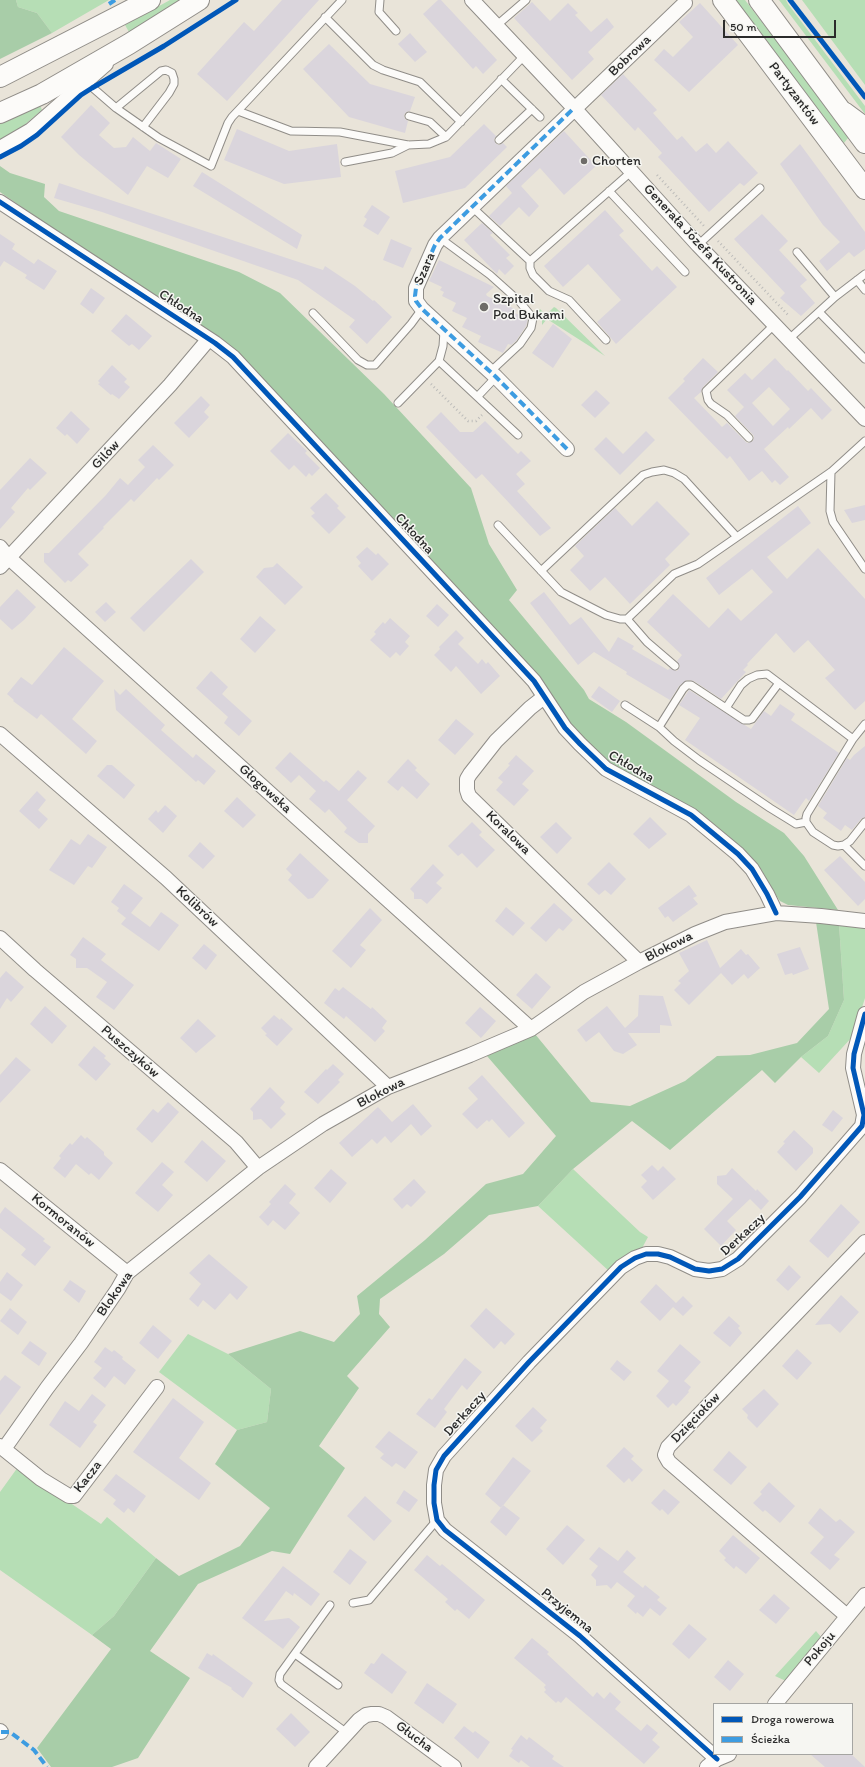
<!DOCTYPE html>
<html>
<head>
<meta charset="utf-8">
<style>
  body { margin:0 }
  #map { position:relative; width:865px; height:1767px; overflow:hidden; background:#e9e4d9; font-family:Itim,sans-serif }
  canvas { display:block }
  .legend { position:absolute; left:713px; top:1703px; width:140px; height:52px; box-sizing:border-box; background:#f6f6f2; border:1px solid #a5a5a2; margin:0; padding:5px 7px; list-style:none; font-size:12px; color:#2b2b2b }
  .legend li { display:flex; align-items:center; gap:8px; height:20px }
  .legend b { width:20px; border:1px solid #a5a5a2 }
  .scale { position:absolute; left:723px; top:20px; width:113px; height:18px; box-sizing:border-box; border:2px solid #2b2b2b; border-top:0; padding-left:5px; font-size:12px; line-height:14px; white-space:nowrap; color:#2b2b2b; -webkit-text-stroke:3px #f6f6f2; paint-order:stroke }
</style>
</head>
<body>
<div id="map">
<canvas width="865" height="1767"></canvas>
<ul class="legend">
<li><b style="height:5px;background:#0057b8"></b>Droga rowerowa</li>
<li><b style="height:5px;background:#3d9ce1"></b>Ścieżka</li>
</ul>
<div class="scale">50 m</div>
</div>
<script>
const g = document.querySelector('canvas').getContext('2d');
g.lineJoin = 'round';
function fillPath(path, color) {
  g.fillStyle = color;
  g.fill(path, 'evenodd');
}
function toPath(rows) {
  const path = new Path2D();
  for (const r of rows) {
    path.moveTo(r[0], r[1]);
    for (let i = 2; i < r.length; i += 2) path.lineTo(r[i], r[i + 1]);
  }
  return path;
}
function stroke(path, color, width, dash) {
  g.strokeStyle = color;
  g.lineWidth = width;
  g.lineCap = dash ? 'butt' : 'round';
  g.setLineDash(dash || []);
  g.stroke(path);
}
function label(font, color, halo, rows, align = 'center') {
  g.font = font + ' Itim,sans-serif';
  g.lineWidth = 3;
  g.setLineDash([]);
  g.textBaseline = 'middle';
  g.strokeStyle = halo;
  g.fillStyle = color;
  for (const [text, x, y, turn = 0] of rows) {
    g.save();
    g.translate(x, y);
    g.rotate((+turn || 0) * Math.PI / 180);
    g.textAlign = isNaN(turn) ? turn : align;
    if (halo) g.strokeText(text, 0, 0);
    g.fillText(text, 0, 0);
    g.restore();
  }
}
const green = toPath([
  [16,0,109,0,52,33,37,13,18,7],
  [170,0,181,0,129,32,125,25],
  [736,0,745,0,782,48,848,138,844,143],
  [779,0,786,0,788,4,865,106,865,114],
  [802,0,865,0,865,85],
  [40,105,42,110,22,127,0,140,0,123],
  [554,307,556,308,605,356,547,319,542,325,542,318,536,314,540,309,546,315],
  [839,924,865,928,865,998,853,1036,819,1073,801,1057,828,1036,844,1000],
  [573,1169,640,1232,648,1237,641,1250,610,1272,538,1206],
  [188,1334,228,1354,271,1389,267,1422,237,1430,159,1372],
  [18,1467,101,1524,107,1517,156,1558,114,1616,92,1635,0,1570,0,1492],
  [816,1631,821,1637,786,1681,775,1676]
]);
const forest = toPath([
  [0,0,16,0,18,7,37,13,52,33,0,59],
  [0,166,10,173,45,184,44,197,59,211,239,272,280,293,384,394,471,488,489,544,517,590,509,600,584,690,589,699,626,722,736,802,784,833,804,856,838,910,788,905,780,901,755,865,610,766,572,731,269,390,122,276,0,192],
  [816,922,839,924,844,1000,828,1036,801,1057,775,1083,762,1070,670,1150,632,1121,573,1169,538,1206,489,1215,444,1254,380,1299,379,1314,390,1327,347,1376,359,1388,319,1446,345,1468,290,1554,272,1551,198,1584,150,1651,190,1678,138,1758,112,1767,51,1767,37,1748,111,1649,92,1635,114,1616,156,1558,179,1576,240,1546,270,1508,215,1464,237,1430,267,1422,271,1389,228,1354,300,1331,334,1342,360,1314,357,1296,425,1240,486,1184,523,1174,556,1136,487,1056,535,1034,591,1102,630,1106,685,1081,717,1056,750,1055,797,1043,829,1009]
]);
const building = toPath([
  [282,0,319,0,227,101,197,74,244,22,254,31],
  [438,0,441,0,497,60,483,74,476,66,473,69,423,14],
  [532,2,550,21,568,3,578,13,575,15,591,32,607,18,614,27,588,52,594,59,572,80,514,18],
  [700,3,738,45,689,92,654,60,664,49,673,57,693,37,679,22],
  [410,33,427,52,415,62,398,44],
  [329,44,370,84,415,97,410,111,406,112,404,115,405,119,408,121,405,133,349,117,303,69],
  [623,74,657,110,653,113,677,140,682,136,696,152,707,143,716,153,728,141,758,173,744,186,740,183,709,212,658,157,662,153,638,127,635,131,601,95],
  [91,105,110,123,99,135,114,148,126,147,133,137,150,151,156,143,181,159,168,178,147,166,128,195,79,155,61,137],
  [484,124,496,136,494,139,496,144,500,145,503,143,507,147,465,188,403,203,395,171,450,157],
  [237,129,289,151,337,144,341,177,284,184,224,160],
  [564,131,596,166,564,195,540,168,521,186,539,206,529,217,519,207,500,226,489,216,512,193,506,186],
  [800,144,865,232,865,249,854,257,849,252,827,271,819,261,840,242,823,225,780,164],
  [202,172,302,235,297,249,193,186],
  [59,183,323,270,325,266,355,286,373,301,374,300,392,317,367,344,349,327,355,320,298,280,102,212,54,198],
  [372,205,390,217,378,235,363,226,367,219,364,217],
  [605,210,624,231,619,235,652,271,657,266,677,287,616,344,597,322,621,300,588,264,563,287,544,266],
  [762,214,788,241,779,250,807,280,800,286,815,303,801,316,780,298,785,293,734,239],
  [482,223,493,233,490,235,510,255,506,258,514,266,505,275,499,269,497,274,464,240],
  [0,234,15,244,12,249,34,264,38,259,57,271,44,290,25,278,27,275,4,261,0,267],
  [391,239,412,248,403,268,383,260],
  [439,260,494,287,486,294,487,296,517,310,515,313,528,319,526,326,516,341,511,345,508,344,503,353,478,342,481,336,462,327,467,318,452,311,456,303,442,296,444,292,440,290,442,287,429,281],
  [91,288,105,298,93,314,80,304],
  [126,314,152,336,139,350,132,344,129,346,111,331],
  [553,324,572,339,553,368,532,353],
  [703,358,718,372,703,387,701,392,694,398,722,427,727,423,747,443,753,441,754,436,735,416,744,407,727,390,745,373,752,380,775,358,787,371,788,370,808,391,811,388,832,410,822,420,811,408,789,429,788,427,764,449,789,477,780,485,775,480,772,483,762,471,749,481,730,456,727,459,668,398,685,381,683,379],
  [769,387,790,409,773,426,752,403],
  [112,365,127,379,124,382,130,387,119,399,112,394,111,395,98,384,100,383,98,381],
  [596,390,610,403,595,418,581,405],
  [201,396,210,405,204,412,209,417,189,438,174,423],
  [71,411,90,429,77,444,67,434,65,436,56,428],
  [441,412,460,432,473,432,485,421,518,454,521,451,531,461,516,474,525,484,517,491,551,528,540,536,482,474,476,479,426,427],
  [646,431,655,440,620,475,594,449,606,437,623,454],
  [288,433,307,451,305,453,320,468,312,476,309,473,306,477,294,465,289,470,270,451],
  [153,445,174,465,159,480,157,478,134,502,131,499,103,527,104,528,78,554,89,565,71,582,68,580,65,583,44,562,44,553,49,553,106,495,120,478,128,485,145,467,138,460],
  [30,458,47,473,30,490,28,488,11,508,15,512,0,529,0,490],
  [326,493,339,506,337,508,346,517,329,534,311,516,315,513,310,508],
  [657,501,690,534,665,559,670,565,630,604,605,577,590,591,570,570,584,556,575,546,615,508,632,526],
  [865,505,865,520,852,523,844,510],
  [798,506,811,523,767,557,787,579,818,548,865,599,865,701,855,710,825,678,835,670,808,640,794,653,776,633,747,664,748,665,743,670,746,672,721,699,694,681,687,680,679,686,670,700,626,674,627,672,594,652,578,665,530,603,544,592,570,625,581,617,609,652,618,637,634,646,632,649,668,670,670,668,677,671,680,667,677,661,682,655,647,622,673,594,709,628,728,608,741,621,773,592,752,569,719,595,706,578],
  [367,547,376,555,378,553,389,564,372,581,358,566,361,563,356,557],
  [191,559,204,572,144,632,130,618],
  [277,563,303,587,285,605,256,577,264,568,273,567],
  [17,589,36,607,24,620,12,630,0,619,0,607],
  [106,602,116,612,105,622,95,612],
  [437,604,449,615,438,627,426,616],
  [260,616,276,630,255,653,240,639],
  [390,618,410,636,405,642,409,646,400,656,396,652,390,658,370,640,376,634,374,632,383,622,385,624],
  [456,630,464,638,458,644,478,664,482,659,486,664,488,662,500,676,481,694,456,666,451,672,434,655,440,649,439,647],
  [64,647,104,681,72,719,97,741,86,754,41,714,37,719,13,701,14,700,7,694,21,677,32,685],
  [211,671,228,687,222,694,252,721,239,736,224,723,228,717,196,688],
  [599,686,620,701,612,712,591,697],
  [114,689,120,695,126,689,165,725,161,730,193,758,196,754,216,771,204,785,198,780,196,782,116,710],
  [689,690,751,729,764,711,771,716,780,704,795,714,791,720,839,753,809,801,806,798,794,815,685,740,700,718,679,705],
  [456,719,474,734,455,755,438,740],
  [865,746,865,817,861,819,852,830,845,825,841,831,823,818,827,813,818,806,847,758,850,760,854,755],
  [290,752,324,782,326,780,339,791,358,770,367,778,347,800,375,826,368,834,368,843,359,843,344,832,347,828,329,809,325,813,309,799,316,791,299,775,291,783,275,768],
  [516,755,534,771,522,784,529,790,514,806,496,790,503,782,498,778,510,765,508,764],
  [408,759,417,768,415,770,430,784,417,799,402,786,398,791,387,782],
  [107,765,112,765,135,785,124,799,97,776],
  [37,791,46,800,38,810,48,819,39,829,19,811],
  [237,797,256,815,243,828,224,811],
  [165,805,177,816,163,833,148,819,156,810,158,813],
  [650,817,667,834,649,849,633,834],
  [472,822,482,832,479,835,495,850,477,868,462,853,458,856,448,846],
  [556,822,572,838,557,854,540,837],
  [88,834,107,847,92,868,88,866,74,885,49,870,71,839,80,845],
  [200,842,215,856,203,869,188,856],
  [300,853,329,880,313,898,308,899,288,880,292,875,286,869],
  [840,856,865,882,865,899,858,906,824,870],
  [609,862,626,879,611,895,605,890,599,895,587,884],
  [433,864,444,875,436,883,442,888,427,904,421,899,414,899,414,893,410,889],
  [124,884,143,898,131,913,150,927,161,912,179,925,159,951,121,924,126,918,117,911,119,908,111,902],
  [689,885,697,896,693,898,698,904,673,922,668,916,665,918,658,908],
  [554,903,573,920,563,931,559,928,546,942,530,928],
  [506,907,525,923,513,936,495,921],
  [370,908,382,920,360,945,366,950,351,968,332,951],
  [83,937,106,954,101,960,134,985,114,1010,96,997,107,982,87,968,76,968,76,959,70,955],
  [707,940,720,968,741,949,746,955,748,954,760,968,748,979,744,974,732,985,721,973,689,1005,674,990,681,983,678,981,689,971,679,953],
  [204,944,217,955,206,970,192,958],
  [800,947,809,969,793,975,792,973,785,975,777,954],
  [6,971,24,987,11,1002,7,998,0,1009,0,978],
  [536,973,551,987,532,1009,516,995],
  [343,987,371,1009,372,1007,387,1021,382,1028,385,1031,375,1042,346,1016,344,1019,324,1003,335,988,339,991],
  [639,995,663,996,672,1026,660,1025,660,1033,628,1033,637,1045,623,1054,614,1051,599,1032,586,1042,577,1030,607,1006,625,1028,638,1016],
  [45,1006,67,1026,52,1044,30,1024],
  [480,1007,496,1021,481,1038,465,1023],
  [274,1015,280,1020,281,1018,293,1029,277,1046,265,1035,267,1034,261,1028],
  [198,1019,216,1036,196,1053,180,1038],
  [94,1046,106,1056,104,1058,111,1064,96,1081,78,1065],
  [16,1057,31,1070,0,1103,0,1075],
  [333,1064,344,1074,338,1080,340,1082,318,1104,304,1092,326,1069,327,1070],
  [482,1075,525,1123,509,1138,492,1119,489,1122,487,1120,477,1129,462,1114,478,1099,468,1088],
  [270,1087,285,1102,280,1108,286,1114,271,1129,261,1119,253,1120,253,1112,250,1109],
  [168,1102,179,1112,152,1143,136,1129,153,1109,158,1113],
  [413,1104,432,1126,421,1136,411,1124,391,1143,385,1136,377,1144,372,1139,352,1157,339,1143,378,1107,392,1122],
  [833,1110,843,1118,832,1132,822,1125],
  [794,1130,813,1148,813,1153,796,1171,777,1152,785,1143,783,1142],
  [81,1135,85,1139,87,1137,104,1152,104,1155,113,1163,99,1180,91,1173,89,1175,76,1164,65,1178,53,1168,61,1158,59,1156,70,1143,72,1145],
  [202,1140,226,1161,207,1182,184,1162],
  [162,1162,174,1172,162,1185,173,1195,158,1212,135,1193],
  [652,1165,658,1171,663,1166,676,1179,653,1200,641,1187,647,1181,641,1175],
  [732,1168,756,1191,757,1189,769,1201,761,1210,750,1199,727,1221,736,1230,721,1246,704,1229,733,1199,717,1184,717,1176,726,1175],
  [331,1169,347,1183,330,1203,314,1188],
  [414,1179,426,1192,411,1207,407,1204,402,1209,393,1199],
  [285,1184,296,1194,289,1203,300,1213,285,1230,273,1220,268,1226,259,1217,271,1204,269,1202],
  [841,1204,860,1222,828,1258,809,1241],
  [5,1207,45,1239,43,1241,51,1247,35,1266,21,1255,26,1249,0,1228,0,1214],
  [209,1254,248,1287,237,1300,230,1293,215,1310,203,1300,198,1307,189,1299,201,1284,189,1273],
  [789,1265,801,1277,788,1291,776,1280],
  [7,1272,23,1285,11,1301,0,1293,0,1282],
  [70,1280,86,1291,79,1303,63,1290],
  [656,1284,676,1303,683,1296,693,1306,683,1316,673,1307,660,1321,640,1302],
  [841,1295,859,1312,840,1333,830,1324,815,1325],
  [10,1308,27,1322,18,1335,0,1321],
  [486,1308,515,1334,505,1345,501,1341,494,1349,470,1326],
  [729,1316,740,1326,738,1328,742,1333,730,1347,713,1333],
  [153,1325,172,1341,158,1359,139,1343],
  [30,1341,47,1353,39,1366,21,1353],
  [680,1344,701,1362,684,1381,691,1387,688,1391,689,1392,676,1406,673,1403,668,1408,656,1396,669,1381,657,1371],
  [105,1347,112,1352,114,1350,123,1357,122,1359,136,1370,125,1385,114,1376,105,1388,93,1378,102,1368,94,1362],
  [797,1349,812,1363,797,1380,782,1366],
  [465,1358,482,1372,467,1390,462,1385,444,1409,447,1412,435,1428,416,1414,429,1398,432,1400],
  [617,1360,632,1372,624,1381,610,1369],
  [5,1375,21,1387,0,1415,0,1381],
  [764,1389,779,1404,757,1428,747,1418,748,1415,742,1409],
  [92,1394,106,1405,93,1422,97,1425,80,1448,49,1425,65,1401,79,1411],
  [173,1398,204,1422,179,1458,211,1483,199,1500,133,1452],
  [533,1407,547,1420,540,1428,543,1431,532,1442,515,1426],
  [389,1431,418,1452,405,1469,396,1463,392,1467,380,1458,384,1454,375,1447],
  [624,1447,634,1456,631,1459,643,1470,632,1482,629,1478,624,1483,606,1466],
  [729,1451,747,1467,731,1485,713,1470],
  [513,1457,531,1471,501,1508,485,1494],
  [116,1474,146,1496,134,1513,128,1508,124,1513,113,1504,116,1500,103,1490],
  [769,1482,795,1506,780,1523,765,1510,763,1512,753,1503,762,1494,760,1492],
  [664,1489,680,1502,668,1515,662,1509,660,1511,651,1503],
  [404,1490,418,1500,409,1512,396,1503],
  [365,1496,392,1521,374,1541,347,1516],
  [503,1505,520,1518,506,1536,490,1522],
  [820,1508,836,1522,840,1519,855,1532,834,1555,840,1559,830,1570,810,1553,824,1537,808,1523],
  [567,1525,585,1540,563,1565,546,1549],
  [733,1535,760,1558,746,1574,736,1566,734,1569,724,1560,726,1558,719,1551],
  [599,1547,618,1561,627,1550,636,1558,623,1572,643,1588,645,1585,660,1597,657,1600,667,1608,660,1616,650,1608,643,1617,637,1612,636,1614,627,1606,635,1596,617,1582,611,1589,607,1585,596,1586,596,1580,591,1575,598,1566,589,1559],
  [350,1549,367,1562,350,1585,333,1572],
  [427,1555,440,1566,442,1564,485,1600,469,1619,457,1609,455,1611,445,1602,448,1599,414,1570],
  [283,1566,320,1594,311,1606,294,1593,293,1596,286,1591,264,1621,289,1618,300,1627,283,1649,242,1618],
  [774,1594,790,1608,776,1624,759,1610],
  [689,1624,707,1639,689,1659,672,1644],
  [532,1638,549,1652,547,1654,593,1697,597,1692,604,1699,610,1692,621,1702,615,1709,641,1731,647,1724,658,1733,652,1740,660,1747,644,1764,566,1697,561,1703,558,1701,556,1703,544,1692,546,1690,544,1687,546,1685,514,1658],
  [207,1653,212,1656,213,1654,224,1662,253,1683,243,1698,231,1689,232,1688,198,1668],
  [382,1653,407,1672,392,1694,364,1673,371,1663,374,1664],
  [728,1660,744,1674,730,1691,714,1677],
  [427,1683,457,1704,443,1724,414,1703],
  [291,1713,310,1732,295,1747,276,1729],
  [464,1726,473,1733,475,1731,490,1742,478,1759,454,1738],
  [521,1735,527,1740,529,1737,554,1756,552,1759,564,1767,530,1767,521,1760,519,1763,509,1756,513,1750,511,1749],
  [810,1754,851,1754,865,1767,825,1767]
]);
const path = toPath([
  [657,175,704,226],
  [718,241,789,316],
  [431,384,468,421,476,421,482,415]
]);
const service = toPath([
  [380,0,379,12,396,31],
  [325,17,373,65,383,70,420,82,461,122],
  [496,26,526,0],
  [501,79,540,117],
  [86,82,116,108,159,138,211,166,228,123,232,117,342,0],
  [116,108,161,71,166,70,172,73,174,79,174,84,169,93,143,127],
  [238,111,291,131,340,132,408,145,429,144,446,137,525,55],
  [409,116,430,122,446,137],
  [499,140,532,109],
  [345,162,392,153,408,145],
  [609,191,685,272],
  [472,207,530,261],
  [440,238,490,275,519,301,533,318,531,328,520,344,490,372],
  [698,245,760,188],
  [797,252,835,297],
  [857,280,865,290],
  [819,312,865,359],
  [313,313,358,360,367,365,375,365,411,324,422,309],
  [606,340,569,300,549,291,533,275,530,268,530,261,632,171],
  [788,340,835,297,865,274],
  [439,361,518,435],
  [478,396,496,377],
  [398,403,439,361,443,346,444,331],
  [749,438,727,415,711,404,708,400,706,391,774,325],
  [831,472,830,511,833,522,865,569],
  [498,525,561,592,606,615,620,619,627,619,674,574,698,564,831,472,865,441],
  [541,571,643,475,652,472,664,470,674,473,684,479,737,537],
  [627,619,647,642,675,666],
  [625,705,659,727,683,689,687,685,691,685,744,720,749,720,752,719,779,683],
  [726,708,741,685,748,679,757,675,767,674,853,739],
  [865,724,853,739,807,814,806,818,806,822,813,832,833,845,838,846,844,845,850,841,865,822],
  [659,727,674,741,699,760,770,808,796,824,806,822],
  [844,845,865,866],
  [353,1603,369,1600,437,1520],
  [330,1605,280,1674,279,1680,281,1684,347,1733],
  [295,1654,338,1685]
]);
const minor = toPath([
  [472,0,574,108,698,245,865,419],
  [846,110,865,124],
  [0,148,31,130,106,64],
  [0,202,215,343,233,357,534,681,565,728,580,744,606,769,691,815,738,854,752,869,767,894,776,913],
  [567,449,496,377,422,309,416,301,416,288,435,245,440,238,685,3],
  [0,547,8,557,531,1029],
  [0,567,170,385,208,340],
  [544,697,530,708,496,741,470,774,467,779,467,790,469,796,639,962],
  [0,734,166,878,388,1087],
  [0,938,35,970,236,1142,258,1168],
  [0,1170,127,1273],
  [0,1446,41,1479,69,1496,74,1496,157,1387],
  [4,1449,47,1388,81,1343,118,1289,127,1273,258,1168,323,1124,388,1087,470,1055,531,1029,584,992,639,962,695,934,725,922,776,913,821,916,865,921],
  [847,1616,669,1462,665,1455,668,1447,865,1242],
  [775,1704,865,1595],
  [0,1731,1,1732],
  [717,1759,580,1636,445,1530,437,1520,434,1503,434,1485,436,1470,444,1456,529,1362,621,1267,635,1258,646,1254,658,1254,670,1257,695,1269,709,1271,722,1269,738,1259,800,1197,862,1126,864,1115,853,1068,854,1054,865,1014],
  [316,1767,359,1720,366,1715,372,1714,379,1714,386,1717,454,1767],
  [707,1767,717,1759,729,1754]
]);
const secondary = toPath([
  [723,0,865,189],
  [759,0,865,143],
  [0,77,150,0],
  [0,113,42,94,129,44,199,0]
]);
const quiet = toPath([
  [109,4,115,0],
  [567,449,496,377,422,309,416,301,415,296,416,288,435,245,440,238,574,108],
  [1,1732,10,1732,34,1750,47,1767]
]);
const cycleway = toPath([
  [790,0,865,97],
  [0,157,21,146,37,135,81,95,92,88,164,46,236,0],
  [0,202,215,343,233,357,534,681,565,728,580,744,606,769,691,815,738,854,752,869,767,894,776,913],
  [717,1759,580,1636,445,1530,437,1520,434,1503,434,1485,436,1470,444,1456,529,1362,621,1267,635,1258,646,1254,658,1254,670,1257,695,1269,709,1271,722,1269,738,1259,800,1197,862,1126,864,1115,853,1068,854,1054,865,1014]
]);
const markers = [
  [584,161,4,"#6e6c68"],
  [484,307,5,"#6e6c68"]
];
const streetNames = [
  ["Bobrowa",630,56,-44],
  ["Partyzantów",794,94,53],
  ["Generała Józefa Kustronia",700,245,47],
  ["Szara",425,269,-67],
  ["Chłodna",181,307,33],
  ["Gilów",106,455,-47],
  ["Chłodna",414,534,47],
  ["Chłodna",631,767,30],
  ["Głogowska",265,789,42],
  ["Koralowa",508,833,44],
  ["Kolibrów",197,907,43],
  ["Blokowa",669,947,-27],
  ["Puszczyków",130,1052,41],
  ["Blokowa",381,1093,-27],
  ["Kormoranów",63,1221,39],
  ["Derkaczy",743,1235,-43],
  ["Blokowa",115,1294,-55],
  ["Derkaczy",465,1414,-48],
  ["Dzięciołów",696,1418,-46],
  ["Kacza",88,1477,-52],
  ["Przyjemna",567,1611,39],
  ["Pokoju",820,1649,-50],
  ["Głucha",414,1737,37]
];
const poiNames = [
  ["Chorten",592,161],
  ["Szpital",493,299],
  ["Pod Bukami",493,315]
];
fillPath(green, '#b6deb5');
fillPath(forest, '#a8cda8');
fillPath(building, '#dad5dc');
stroke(service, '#908d88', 9);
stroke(minor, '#908d88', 16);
stroke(secondary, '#908d88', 22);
stroke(path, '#bdbcba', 2.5, [1, 3]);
stroke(service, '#fcfbf9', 7);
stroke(minor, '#fcfbf9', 14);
stroke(secondary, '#fcfbf9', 20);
stroke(quiet, '#3d9ce1', 4, [8, 4]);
stroke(cycleway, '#0057b8', 5);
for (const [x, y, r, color] of markers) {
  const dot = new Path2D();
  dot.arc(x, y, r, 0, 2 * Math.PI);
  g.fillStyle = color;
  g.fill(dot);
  stroke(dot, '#f6f6f2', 1.5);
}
label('14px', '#2b2b2b', '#f6f6f2', streetNames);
label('14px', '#2b2b2b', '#f6f6f2', poiNames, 'left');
</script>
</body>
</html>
